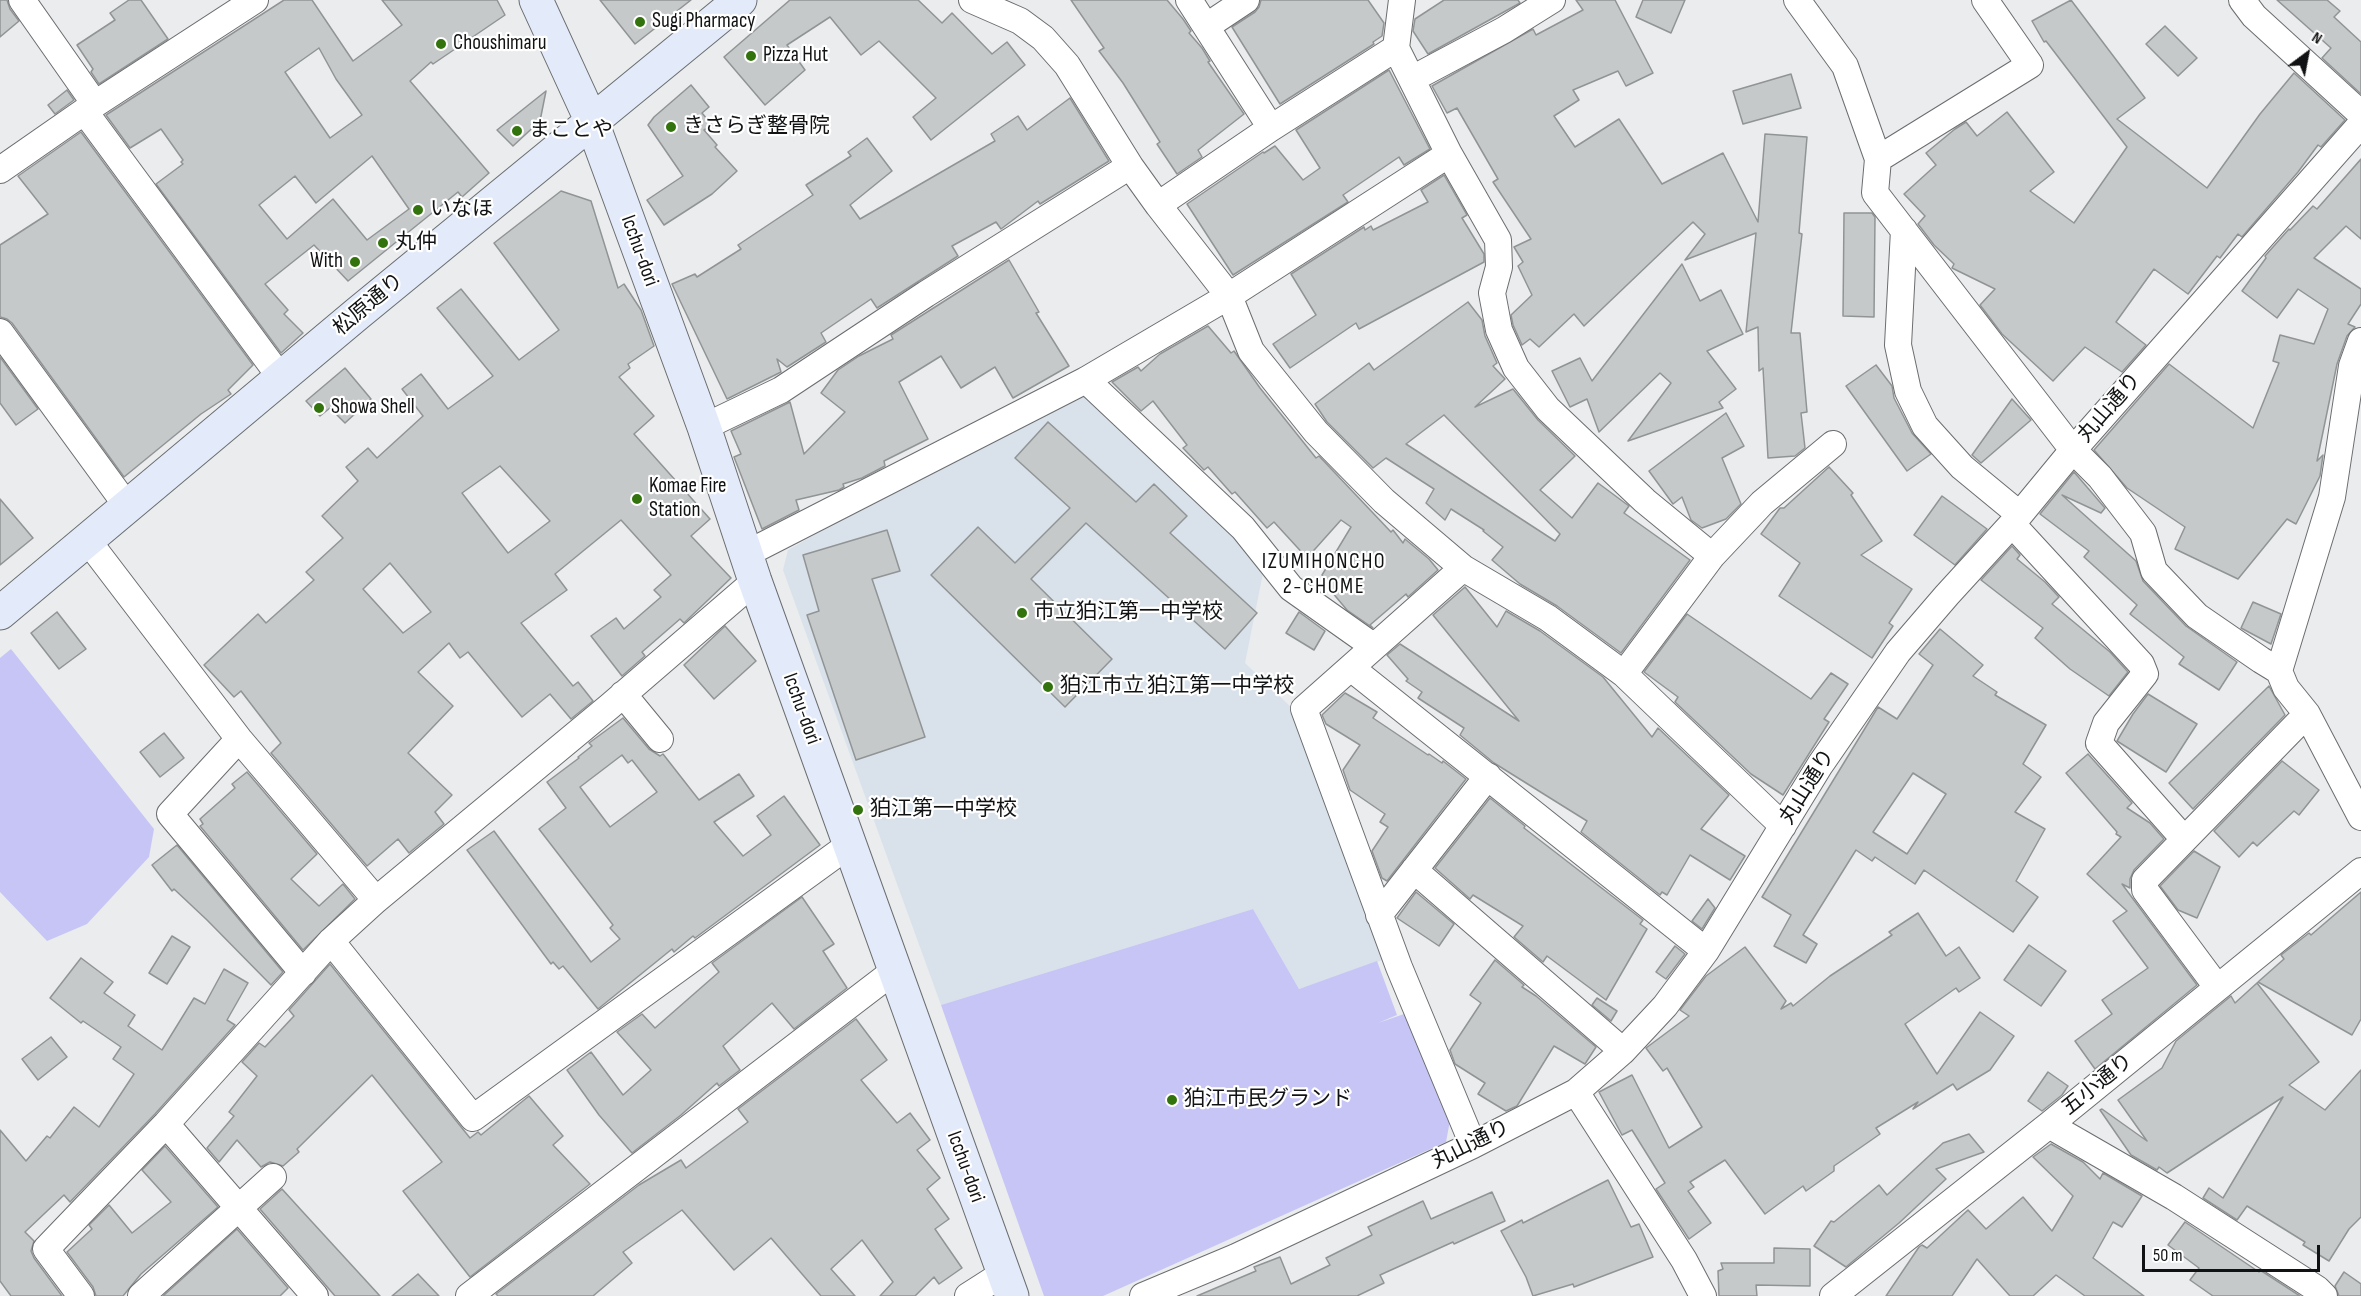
<!DOCTYPE html>
<html>
<head>
<meta charset="utf-8">
<style>
  body { margin:0 }
  #map { position:relative; width:2361px; height:1296px; overflow:hidden; background:#eaecee; font-family:"Sofia Sans Condensed",sans-serif }
  canvas { display:block }
  .north { position:absolute; left:2277px; top:24px; width:60px; height:60px; -webkit-text-stroke:4px #fff; paint-order:stroke; rotate:32deg; font-size:16px; font-weight:700; line-height:24px; text-align:center; color:#111213 }
  .north::after { content:''; display:block; margin:auto; width:21px; height:27px; background:#111213; clip-path:polygon(50% 0,100% 100%,50% 72%,0 100%) }
  .scale { position:absolute; left:2142px; top:1245px; width:178px; height:27px; box-sizing:border-box; border:3px solid #111213; border-top:0; padding-left:8px; font-size:18px; line-height:21px; white-space:nowrap; color:#111213; -webkit-text-stroke:4px #fff; paint-order:stroke }
</style>
</head>
<body>
<div id="map">
<canvas width="2361" height="1296"></canvas>
<div class="north">N</div>
<div class="scale">50 m</div>
</div>
<script>
const g = document.querySelector('canvas').getContext('2d');
g.lineJoin = 'round';
function fillPath(path, color) {
  g.fillStyle = color;
  g.fill(path, 'evenodd');
}
function toPath(rows) {
  const path = new Path2D();
  for (const r of rows) {
    path.moveTo(r[0], r[1]);
    for (let i = 2; i < r.length; i += 2) path.lineTo(r[i], r[i + 1]);
  }
  return path;
}
function stroke(path, color, width, dash) {
  g.strokeStyle = color;
  g.lineWidth = width;
  g.lineCap = dash ? 'butt' : 'round';
  g.setLineDash(dash || []);
  g.stroke(path);
}
function label(font, color, halo, rows, align = 'center') {
  g.font = font + ' "Sofia Sans Condensed","Noto Sans JP",sans-serif';
  g.lineWidth = 4.5;
  g.setLineDash([]);
  g.textBaseline = 'middle';
  g.strokeStyle = halo;
  g.fillStyle = color;
  for (const [text, x, y, turn = 0] of rows) {
    g.save();
    g.translate(x, y);
    g.rotate((+turn || 0) * Math.PI / 180);
    g.textAlign = isNaN(turn) ? turn : align;
    if (halo) g.strokeText(text, 0, 0);
    g.fillText(text, 0, 0);
    g.restore();
  }
}
const built = toPath([
  [1086,380,1266,558,1245,663,1295,711,1394,956,1299,989,1253,909,941,1005,783,570,788,550]
]);
const green = toPath([
  [11,649,154,829,149,857,87,924,47,941,0,892,0,658],
  [1253,909,1299,989,1377,961,1397,1015,1378,1023,1407,1013,1451,1115,1446,1142,1103,1296,1044,1296,941,1005]
]);
const building = toPath([
  [0,0,7,0,10,9,19,21,0,37,0,0],
  [129,0,141,0,168,39,99,84,91,72,93,69,77,45,115,20,110,13,129,0],
  [284,0,312,0,353,61,402,25,382,0,497,0,505,15,433,64,431,62,410,81,489,173,462,197,458,192,348,281,314,245,265,284,288,310,284,314,303,333,281,353,156,184,183,164,181,162,183,160,161,129,130,148,106,115,284,0],
  [319,48,336,79,362,115,330,138,285,72,319,48],
  [372,156,409,209,367,240,333,199,287,239,259,205,295,176,316,203,372,156],
  [600,0,691,0,635,44,600,0],
  [790,0,918,0,942,23,952,13,992,54,1007,42,1025,65,931,140,913,117,936,98,879,41,861,55,830,17,787,45,805,70,765,105,724,57,790,0],
  [1071,0,1167,0,1183,19,1191,31,1189,33,1202,48,1210,61,1208,62,1244,114,1198,150,1202,157,1177,174,1157,144,1160,142,1123,83,1099,51,1104,48,1071,0],
  [1261,0,1368,0,1384,23,1382,36,1373,42,1374,44,1280,104,1232,27,1255,12,1259,7,1261,0],
  [1444,0,1518,0,1520,3,1428,54,1413,31,1415,19,1444,0],
  [1576,0,1615,0,1653,73,1626,86,1618,71,1573,90,1579,100,1554,116,1575,147,1619,119,1662,184,1723,153,1758,222,1765,134,1807,137,1799,233,1802,234,1791,333,1800,333,1807,412,1801,413,1805,448,1795,456,1768,458,1763,368,1759,371,1758,327,1746,332,1756,233,1685,260,1705,234,1693,222,1584,326,1574,314,1539,347,1530,339,1522,345,1513,325,1511,315,1532,295,1518,266,1523,262,1514,247,1531,239,1493,182,1498,179,1457,108,1447,113,1432,86,1533,29,1536,35,1583,10,1576,0],
  [1643,0,1685,0,1671,33,1636,17,1643,0],
  [2071,0,2145,98,2117,119,2207,188,2260,114,2294,73,2345,120,2321,147,2318,145,2298,172,2242,237,2238,234,2220,258,2217,256,2188,294,2154,269,2116,322,2146,345,2122,372,2085,347,2053,381,2002,334,1980,305,1995,289,1952,268,1954,264,1934,245,1918,224,1925,216,1904,194,1936,165,1926,153,1955,129,1966,122,1977,136,2007,112,2054,172,2030,191,2074,223,2127,147,2046,41,2044,42,2032,21,2071,0],
  [2277,0,2327,0,2340,11,2334,17,2361,42,2361,94,2322,58,2331,48,2277,0],
  [2165,26,2197,58,2178,76,2146,44,2165,26],
  [1389,70,1430,149,1404,165,1399,157,1343,195,1348,202,1233,275,1187,204,1263,152,1264,153,1275,146,1303,180,1320,168,1296,130,1389,70],
  [1791,74,1801,108,1743,124,1733,91,1791,74],
  [691,85,709,107,702,113,712,125,704,130,717,145,715,147,737,171,712,194,664,225,647,200,683,176,648,125,654,117,691,85],
  [67,90,74,100,55,114,48,105,67,90],
  [546,91,540,121,513,146,497,130,546,91],
  [1070,98,1109,161,1040,204,1038,201,1001,229,996,222,952,246,958,256,877,308,871,299,821,333,826,342,787,367,777,359,781,372,727,399,672,284,695,274,697,277,741,249,738,245,813,195,806,185,851,156,848,152,867,138,892,171,850,205,860,219,995,141,991,134,1018,116,1027,130,1070,98],
  [81,132,253,365,228,390,231,394,201,414,124,477,12,323,7,319,0,317,0,245,48,214,18,176,81,132],
  [2361,159,2361,239,2346,226,2314,258,2361,289,2361,304,2348,324,2355,327,2347,336,2337,364,2317,461,2323,455,2320,476,2296,524,2287,519,2238,579,2175,549,2185,527,2127,488,2094,450,2169,364,2253,428,2279,363,2273,361,2280,335,2314,344,2328,309,2298,289,2277,318,2242,291,2266,258,2265,256,2289,229,2290,230,2313,206,2317,209,2361,159],
  [1444,175,1467,215,1462,218,1484,254,1484,262,1359,329,1356,323,1290,368,1273,344,1316,315,1291,274,1364,227,1365,230,1371,226,1373,230,1428,202,1421,190,1444,175],
  [561,191,591,201,618,288,624,284,641,310,654,346,628,364,630,368,619,377,654,416,634,434,710,519,691,536,731,578,684,623,680,619,642,652,645,656,622,676,591,636,616,618,624,629,661,597,654,590,671,575,621,520,555,574,567,590,521,623,573,686,578,682,593,701,571,719,550,694,522,717,468,652,460,658,449,643,418,672,453,706,408,753,452,795,435,812,444,824,409,853,398,839,367,866,271,753,281,743,241,691,234,697,204,665,258,614,266,623,314,580,306,572,343,538,322,516,358,481,346,467,368,448,377,458,423,416,402,389,421,374,448,409,493,376,437,308,461,289,519,360,559,330,494,243,561,191],
  [500,466,550,521,508,553,462,493,500,466],
  [390,563,431,612,403,633,363,589,390,563],
  [1844,213,1872,213,1875,217,1874,317,1843,316,1844,213],
  [1009,260,1039,312,1036,313,1069,366,1013,398,995,367,961,388,941,356,899,382,928,439,884,461,885,466,862,478,843,484,844,487,839,490,796,500,799,510,762,529,734,457,741,454,731,431,790,402,804,454,845,412,821,393,838,370,859,356,893,339,891,335,1009,260],
  [1682,264,1700,301,1721,290,1743,334,1707,351,1736,389,1719,402,1723,408,1628,441,1671,383,1660,373,1599,432,1587,399,1570,407,1552,371,1580,358,1592,381,1682,264],
  [1468,302,1482,320,1485,336,1497,363,1493,366,1505,379,1475,407,1513,389,1538,420,1575,456,1540,490,1572,518,1598,483,1629,506,1624,513,1690,560,1621,653,1557,606,1520,584,1492,560,1503,547,1483,531,1484,530,1451,509,1445,520,1426,503,1434,489,1386,458,1373,468,1327,422,1315,404,1369,363,1374,370,1468,302],
  [1444,415,1560,534,1555,541,1406,444,1444,415],
  [1208,326,1231,353,1234,351,1260,388,1316,458,1319,456,1391,532,1393,530,1403,543,1405,539,1429,559,1438,570,1408,597,1406,594,1370,625,1373,628,1347,610,1326,585,1328,582,1322,575,1351,527,1341,520,1307,558,1274,522,1267,528,1235,492,1232,494,1208,467,1204,470,1183,448,1187,445,1153,401,1141,411,1112,382,1138,367,1141,371,1160,354,1208,326],
  [0,357,38,409,16,425,0,403,0,357],
  [1876,365,1892,386,1894,398,1912,433,1931,454,1907,471,1846,386,1876,365],
  [345,368,371,399,345,423,330,408,320,416,306,401,345,368],
  [2012,399,2031,420,1981,463,1972,455,2012,399],
  [1726,413,1744,446,1722,458,1741,504,1726,519,1702,528,1691,520,1682,497,1673,504,1649,471,1726,413],
  [1048,422,1136,502,1154,484,1187,516,1170,533,1257,613,1225,649,1086,523,1031,579,1112,659,1065,707,931,575,978,527,1015,563,1070,508,1015,458,1048,422],
  [1829,467,1853,493,1851,495,1882,541,1861,555,1912,589,1889,623,1893,626,1872,658,1779,596,1800,563,1761,534,1780,508,1784,508,1829,467],
  [2074,472,2105,508,2101,513,2062,495,2136,561,2143,581,2186,626,2237,662,2219,690,2179,664,2184,657,2130,614,2137,605,2084,557,2089,551,2040,514,2074,472],
  [1942,496,1987,529,1955,565,1914,535,1942,496],
  [0,499,33,538,0,565,0,499],
  [887,530,900,571,872,579,925,737,856,760,807,615,819,611,803,555,887,530],
  [2012,546,2020,555,2017,559,2045,582,2059,597,2052,604,2110,652,2128,672,2109,696,2070,669,2035,638,2043,628,1981,580,2012,546],
  [1465,587,1497,627,1506,611,1540,631,1603,677,1652,737,1658,728,1729,795,1701,829,1745,856,1730,880,1690,855,1667,895,1662,892,1660,895,1581,832,1587,821,1494,763,1460,735,1464,728,1418,698,1422,692,1406,681,1408,679,1387,655,1400,644,1519,721,1433,615,1465,587],
  [2253,602,2281,614,2271,644,2241,628,2253,602],
  [57,612,86,649,59,669,31,633,57,612],
  [1299,612,1325,631,1314,650,1286,633,1299,612],
  [1687,614,1811,699,1831,673,1848,684,1824,719,1829,722,1783,795,1751,774,1675,702,1678,697,1644,672,1687,614],
  [725,626,756,661,714,699,684,665,725,626],
  [1940,629,1983,665,1973,676,1997,692,1995,695,2046,725,2023,764,2041,777,2015,812,2045,829,2016,881,2038,897,2013,932,1924,870,1915,884,1875,857,1872,861,1856,850,1803,935,1817,944,1806,963,1774,946,1791,915,1762,897,1878,707,1897,719,1933,665,1919,654,1940,629],
  [1913,773,1946,794,1907,854,1873,832,1913,773],
  [2269,686,2285,715,2193,809,2169,783,2269,686],
  [1345,693,1377,712,1373,718,1428,755,1429,754,1442,763,1443,761,1466,779,1387,881,1382,878,1372,851,1388,827,1380,822,1385,814,1350,790,1343,770,1360,745,1326,724,1322,715,1345,693],
  [2148,694,2197,724,2166,772,2117,741,2133,714,2148,694],
  [623,718,649,749,660,756,663,754,699,800,739,774,754,796,714,822,743,856,771,835,757,816,784,796,820,845,695,938,693,936,674,952,672,949,598,1009,563,966,559,969,553,962,551,964,467,850,494,831,591,962,620,939,610,928,613,925,539,829,566,808,547,782,579,758,578,757,592,746,589,743,623,718],
  [622,755,628,763,632,760,657,792,610,827,580,787,622,755],
  [164,733,184,758,160,777,140,752,164,733],
  [2088,754,2132,803,2127,808,2150,823,2164,839,2134,870,2130,879,2130,888,2122,884,2197,985,2095,1069,2075,1041,2112,1014,2102,1000,2148,968,2113,921,2127,911,2087,874,2121,837,2116,834,2117,832,2066,773,2088,754],
  [2282,761,2319,790,2299,815,2294,811,2257,846,2253,842,2239,857,2214,831,2282,761],
  [247,772,317,854,291,879,319,906,343,884,355,899,303,950,200,826,203,824,200,819,235,788,232,784,247,772],
  [1490,798,1525,826,1524,828,1643,920,1640,924,1647,929,1606,1000,1547,956,1543,962,1514,937,1523,926,1473,895,1470,899,1435,868,1490,798],
  [177,845,283,972,271,985,207,920,174,889,172,891,152,865,177,845],
  [2194,851,2220,867,2197,918,2178,910,2160,886,2194,851],
  [1416,892,1454,924,1439,946,1397,918,1416,892],
  [2361,892,2361,1019,2352,1035,2258,982,2284,959,2281,955,2309,933,2311,935,2361,892],
  [802,897,834,944,823,951,847,988,794,1029,772,1003,723,1046,740,1070,719,1086,717,1083,681,1115,632,1153,599,1115,567,1070,591,1052,623,1095,651,1070,617,1032,642,1014,655,1028,719,972,712,963,802,897],
  [1708,899,1715,908,1702,929,1692,921,1708,899],
  [1918,913,1946,956,1959,947,1980,978,1959,992,1956,988,1905,1024,1937,1074,1980,1012,2014,1036,1990,1070,1957,1090,1953,1084,1913,1109,1918,1102,1876,1128,1880,1134,1834,1166,1834,1171,1806,1191,1803,1186,1765,1214,1725,1160,1690,1182,1694,1187,1688,1191,1711,1223,1689,1239,1656,1189,1665,1183,1632,1130,1622,1135,1599,1092,1632,1075,1669,1148,1702,1127,1667,1068,1663,1071,1646,1048,1689,1016,1680,1010,1706,976,1745,947,1786,1001,1781,1009,1791,1003,1793,1006,1830,976,1892,935,1889,932,1918,913],
  [172,936,190,947,167,984,149,973,172,936],
  [2029,945,2066,971,2041,1006,2004,980,2029,945],
  [1675,946,1685,954,1666,979,1656,972,1675,946],
  [81,958,113,982,104,993,135,1015,128,1026,162,1050,194,998,205,1004,224,969,248,983,227,1020,235,1025,155,1114,70,1202,64,1195,25,1232,34,1241,31,1251,34,1258,62,1296,11,1296,0,1281,0,1130,26,1161,47,1136,50,1138,74,1107,99,1127,134,1074,113,1059,121,1047,83,1021,81,1023,50,998,81,958],
  [1495,960,1524,985,1522,987,1536,996,1596,1047,1585,1064,1554,1046,1517,1106,1506,1111,1478,1094,1485,1083,1455,1064,1450,1050,1481,1003,1470,995,1495,960],
  [330,964,470,1138,478,1132,481,1135,529,1096,563,1136,553,1145,590,1184,470,1277,403,1191,442,1162,372,1075,297,1149,299,1152,283,1166,270,1162,261,1167,237,1140,219,1162,207,1148,234,1116,229,1112,257,1076,242,1062,259,1043,265,1047,294,1016,289,1010,330,964],
  [2257,983,2319,1062,2289,1085,2325,1110,2361,1070,2361,1217,2349,1229,2329,1261,2303,1245,2305,1242,2247,1206,2237,1220,2203,1198,2209,1188,2223,1198,2283,1097,2167,1173,2159,1167,2157,1170,2131,1155,2100,1110,2102,1109,2147,1141,2118,1100,2162,1068,2176,1041,2231,996,2235,1003,2257,983],
  [1597,998,1617,1011,1611,1021,1592,1005,1597,998],
  [856,1019,887,1060,861,1080,897,1123,910,1113,930,1140,917,1150,940,1178,927,1189,949,1219,935,1229,962,1268,939,1284,934,1277,915,1296,880,1296,893,1282,862,1240,831,1269,855,1296,821,1296,771,1238,734,1270,682,1210,623,1252,632,1263,593,1296,498,1296,496,1294,639,1185,681,1160,686,1168,748,1122,738,1109,856,1019],
  [51,1037,67,1057,38,1080,22,1059,51,1037],
  [2048,1072,2068,1086,2062,1095,2042,1111,2028,1101,2048,1072],
  [1969,1134,1984,1152,1936,1169,1946,1179,1899,1223,1846,1267,1814,1246,1831,1221,1834,1222,1879,1185,1887,1195,1943,1143,1969,1134],
  [2051,1144,2083,1162,2100,1179,2103,1173,2142,1196,2122,1227,2113,1222,2093,1258,2144,1296,2085,1296,2056,1275,2033,1296,2010,1296,1977,1259,1952,1296,1886,1296,1919,1247,1922,1245,1927,1248,1968,1210,1986,1229,2023,1197,2052,1231,2073,1196,2033,1157,2051,1144],
  [165,1146,218,1207,141,1274,123,1296,96,1296,93,1287,67,1252,92,1229,89,1225,109,1205,132,1233,171,1202,142,1170,165,1146],
  [1608,1180,1631,1227,1639,1224,1653,1257,1574,1287,1573,1284,1533,1296,1526,1277,1501,1231,1522,1220,1523,1223,1608,1180],
  [282,1189,302,1211,380,1296,335,1296,260,1209,282,1189],
  [1492,1192,1505,1221,1454,1244,1453,1242,1380,1275,1384,1283,1357,1296,1197,1296,1256,1271,1254,1267,1280,1257,1291,1284,1330,1265,1326,1258,1372,1235,1368,1227,1423,1201,1431,1219,1492,1192],
  [2185,1222,2259,1272,2260,1270,2300,1296,2213,1296,2190,1280,2199,1268,2168,1245,2185,1222],
  [237,1229,288,1288,280,1296,163,1296,237,1229],
  [1774,1248,1810,1249,1810,1286,1756,1285,1757,1296,1719,1296,1718,1271,1723,1269,1721,1263,1774,1263,1774,1248],
  [2344,1272,2361,1284,2361,1296,2339,1296,2335,1286,2344,1272],
  [418,1274,439,1296,392,1296,418,1274]
]);
const street = toPath([
  [22,0,95,104],
  [972,0,1020,21,1043,38,1067,65,1130,166],
  [1797,0,1845,66,1878,159,1875,193,2073,450,2100,477,2143,533,2154,571,2197,616,2261,660,2279,671,2286,688,2307,714,2361,817],
  [2242,0,2254,16,2361,114],
  [1207,26,1246,0],
  [1412,79,1504,30,1552,0],
  [85,112,281,378],
  [1271,128,1396,48,1402,0],
  [1449,154,1498,240,1499,267,1492,293,1499,330,1516,368,1548,409,1645,501,1712,556],
  [1878,159,2030,65,1985,0],
  [0,170,95,104,255,0],
  [1158,205,1271,128,1189,0],
  [1904,230,1898,345,1908,391,1925,426,1962,467,2019,514],
  [0,332,127,506],
  [1086,380,1243,528,1291,588,1373,646],
  [704,427,781,390,926,294,1130,166,1158,205,1229,296,1449,154,1396,48],
  [2012,524,2141,664,2145,674,2106,723,2099,743,2184,839],
  [88,541,239,739,376,900],
  [746,554,1086,380,1229,296,1251,351,1316,432,1384,501,1463,568,1304,709,1399,967,1473,1145],
  [1463,568,1548,618,1624,674,1783,826],
  [1351,668,1706,951],
  [2279,671,2332,497,2352,366,2361,341],
  [1624,674,1712,556,1762,503,1833,444],
  [623,694,660,739],
  [239,739,170,814,303,973],
  [1414,870,1623,1051],
  [1379,915,1488,776],
  [331,941,473,1118,849,845],
  [2217,987,2145,890,2145,880,2307,714],
  [1576,1092,1684,1260,1703,1296],
  [166,1124,315,1296],
  [2049,1125,2174,1197,2317,1289,2324,1296],
  [81,1296,46,1249,166,1124,331,941,376,900,610,706,755,581],
  [141,1296,273,1177],
  [469,1296,894,971],
  [968,1296,1004,1273],
  [1143,1296,1236,1257,1473,1145,1576,1092,1623,1051,1665,1006,1706,951,1820,765,1898,652,1947,595,2012,524,2073,450,2361,124],
  [1833,1296,2049,1125,2361,871]
]);
const secondary = toPath([
  [536,0,592,122,704,427,755,581,1012,1296],
  [0,613,357,314,740,0]
]);
const markers = [
  [640,22,6,"#32730d"],
  [441,44,6,"#32730d"],
  [751,56,6,"#32730d"],
  [671,127,6,"#32730d"],
  [517,131,6,"#32730d"],
  [418,210,6,"#32730d"],
  [383,243,6,"#32730d"],
  [355,262,6,"#32730d"],
  [319,408,6,"#32730d"],
  [637,499,6,"#32730d"],
  [1022,613,6,"#32730d"],
  [1048,687,6,"#32730d"],
  [858,810,6,"#32730d"],
  [1172,1100,6,"#32730d"]
];
const poiNames = [
  ["Sugi Pharmacy",652,22],
  ["Choushimaru",453,44],
  ["Pizza Hut",763,56],
  ["きさらぎ整骨院",683,127],
  ["まことや",529,131],
  ["いなほ",430,210],
  ["丸仲",395,243],
  ["With",343,262,"right"],
  ["Showa Shell",331,408],
  ["Komae Fire",649,487],
  ["Station",649,511],
  ["市立狛江第一中学校",1034,613],
  ["狛江市立 狛江第一中学校",1060,687],
  ["狛江第一中学校",870,810],
  ["狛江市民グランド",1184,1100]
];
const streetNames = [
  ["Icchu-dori",639,251,70],
  ["松原通り",369,305,-40],
  ["丸山通り",2110,408,-49],
  ["Icchu-dori",801,709,70],
  ["丸山通り",1808,787,-58],
  ["五小通り",2098,1085,-39],
  ["丸山通り",1471,1145,-26],
  ["Icchu-dori",965,1167,70]
];
const neighbourhoodNames = [
  ["IZUMIHONCHO",1324,562],
  ["2-CHOME",1324,587]
];
fillPath(built, '#d9e2ea');
fillPath(green, '#c7c5f6');
fillPath(building, '#c6c9ca');
stroke(building, '#919495', 1.5);
stroke(street, '#6b6d6f', 28);
stroke(secondary, '#6b6d6f', 35);
stroke(street, '#fff', 26);
stroke(secondary, '#e3ebfb', 33);
for (const [x, y, r, color] of markers) {
  const dot = new Path2D();
  dot.arc(x, y, r, 0, 2 * Math.PI);
  g.fillStyle = color;
  g.fill(dot);
  stroke(dot, '#fff', 2);
}
label('21px', '#111213', '#fff', poiNames, 'left');
label('21px', '#111213', '#fff', streetNames);
g.letterSpacing = '1.5px';
label('22px', '#111213', '#fff', neighbourhoodNames);
g.letterSpacing = '0px';
</script>
</body>
</html>
